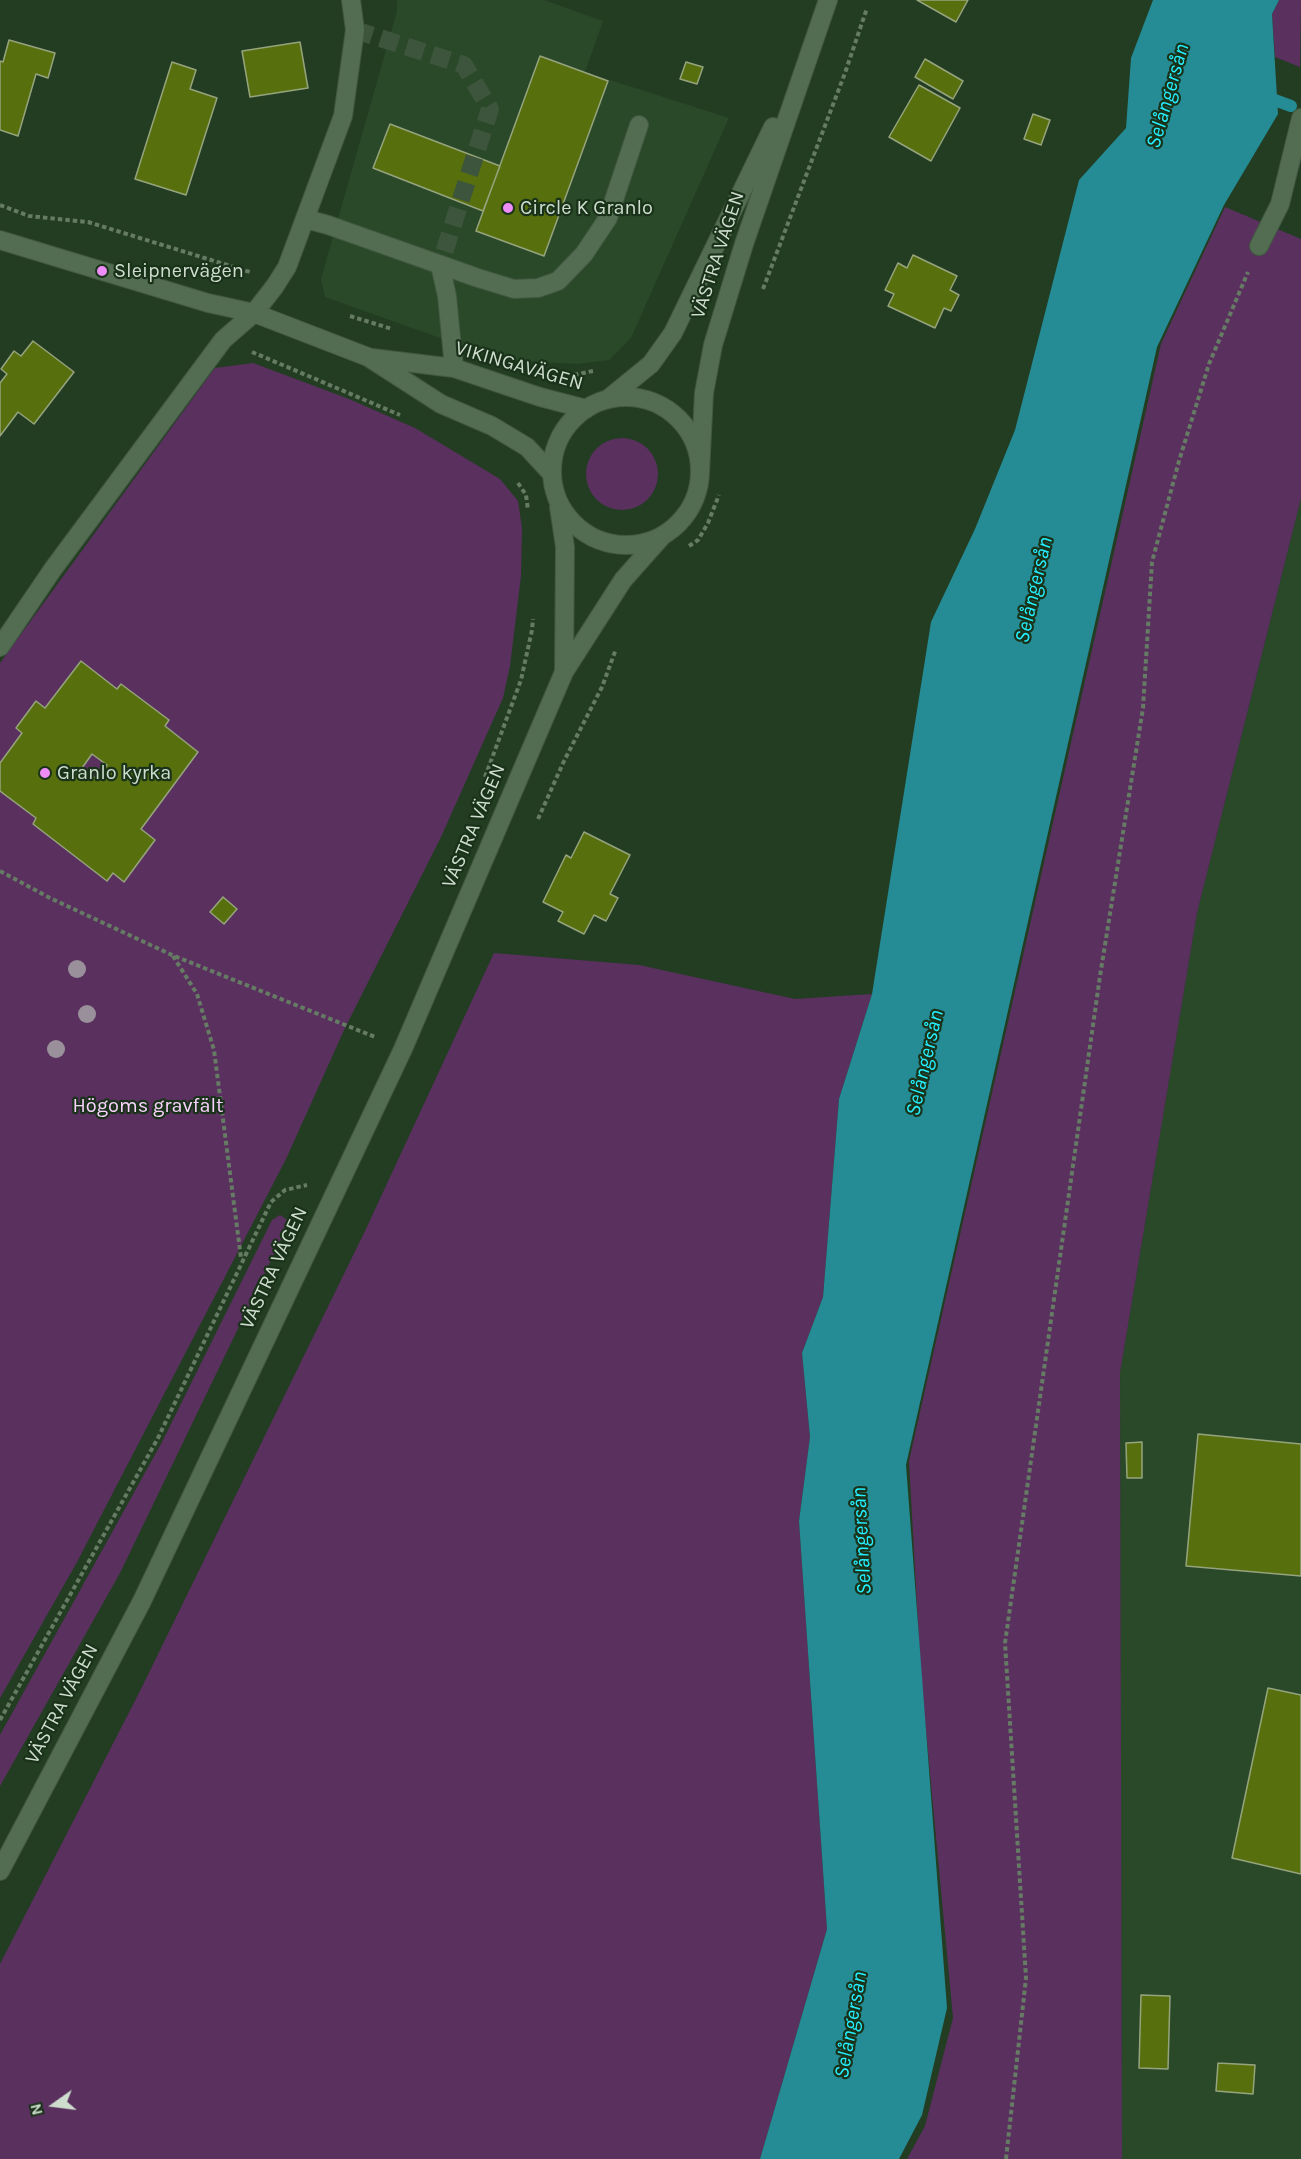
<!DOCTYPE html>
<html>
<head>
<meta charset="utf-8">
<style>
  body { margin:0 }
  #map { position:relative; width:1301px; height:2159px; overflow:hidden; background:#233d22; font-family:Karla,sans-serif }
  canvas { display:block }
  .north { position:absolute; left:24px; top:2075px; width:60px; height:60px; -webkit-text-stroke:4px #193219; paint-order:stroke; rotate:256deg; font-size:16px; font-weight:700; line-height:24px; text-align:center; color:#ceddcd }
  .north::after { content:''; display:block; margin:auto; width:21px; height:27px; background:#ceddcd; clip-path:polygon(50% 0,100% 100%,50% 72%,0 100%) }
</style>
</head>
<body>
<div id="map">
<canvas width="1301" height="2159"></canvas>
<div class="north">N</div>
</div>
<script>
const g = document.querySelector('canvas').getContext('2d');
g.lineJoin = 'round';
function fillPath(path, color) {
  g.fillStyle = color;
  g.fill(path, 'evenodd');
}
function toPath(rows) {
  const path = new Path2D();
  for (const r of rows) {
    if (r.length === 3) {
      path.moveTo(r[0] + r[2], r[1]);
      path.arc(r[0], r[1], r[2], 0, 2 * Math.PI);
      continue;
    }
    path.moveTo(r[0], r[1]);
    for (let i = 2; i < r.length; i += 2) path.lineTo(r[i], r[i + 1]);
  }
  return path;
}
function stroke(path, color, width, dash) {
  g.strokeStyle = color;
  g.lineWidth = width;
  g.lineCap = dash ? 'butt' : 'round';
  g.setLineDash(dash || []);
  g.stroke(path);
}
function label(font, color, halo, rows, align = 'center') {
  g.font = font + ' Karla,sans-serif';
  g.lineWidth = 4.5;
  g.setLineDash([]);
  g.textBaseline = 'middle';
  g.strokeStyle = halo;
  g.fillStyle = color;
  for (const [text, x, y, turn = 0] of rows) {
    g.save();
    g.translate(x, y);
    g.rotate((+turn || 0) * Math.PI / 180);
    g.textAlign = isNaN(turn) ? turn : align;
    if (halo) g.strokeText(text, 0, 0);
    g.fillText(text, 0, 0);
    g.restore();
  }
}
const built = toPath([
  [397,0,544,0,603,21,585,72,729,118,631,338,609,360,577,364,502,360,325,297,321,279,397,11],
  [1301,498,1301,2159,1122,2159,1120,1373,1197,913]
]);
const green = toPath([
  [1279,0,1301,0,1300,67,1275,57,1272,14],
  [1225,207,1301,239,1301,498,1197,913,1120,1373,1122,2159,907,2159,925,2126,953,2018,921,1677,909,1461,1161,344],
  [253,363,349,399,415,428,500,479,518,501,522,528,521,576,510,666,503,698,441,837,345,1028,286,1159,77,1562,0,1698,0,663,215,368],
  [622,474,36],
  [494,953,639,965,795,999,872,994,839,1099,823,1297,802,1353,810,1437,799,1521,827,1929,760,2159,0,2159,0,1964,141,1689,365,1231],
  [280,1215,286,1219,288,1225,120,1573,0,1786,0,1735,162,1442,272,1220]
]);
const water = toPath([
  [1153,0,1279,0,1272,14,1278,114,1224,205,1157,347,906,1465,947,2008,922,2115,899,2159,760,2159,827,1929,799,1521,810,1437,802,1353,823,1297,839,1099,872,994,931,622,975,529,1015,430,1079,180,1126,128,1131,58]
]);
const stream = toPath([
  [1261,95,1291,106]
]);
const building = toPath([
  [917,0,968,0,956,22,917,0],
  [9,40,55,53,48,78,36,74,18,136,0,130,0,61,3,62,9,40],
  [300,42,308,88,250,97,242,51,300,42],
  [540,56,608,81,544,256,476,231,540,56],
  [925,59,963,81,953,99,915,77,925,59],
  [172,62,196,70,190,89,217,98,186,195,135,179,172,62],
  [686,62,703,67,697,84,680,79,686,62],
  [919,85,960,108,931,161,889,137,919,85],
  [1033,114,1050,120,1041,145,1024,139,1033,114],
  [390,124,500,166,483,211,373,168,390,124],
  [913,255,957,276,950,290,959,295,951,311,944,308,935,328,888,306,894,294,885,290,898,263,907,268,913,255],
  [33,341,74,372,34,424,18,412,0,436,0,383,7,374,1,369,14,351,21,356,33,341],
  [81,661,117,689,121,684,169,720,165,726,198,752,141,829,155,840,124,882,113,873,107,881,33,824,36,818,0,791,0,763,22,733,16,728,36,701,45,708,81,661],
  [92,754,107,765,97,779,82,768,92,754],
  [584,832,630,855,610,894,618,898,606,921,594,915,584,934,558,921,563,912,543,902,566,855,571,858,584,832],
  [223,897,237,909,224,924,210,912,223,897],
  [1198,1434,1301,1444,1301,1576,1186,1566,1198,1434],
  [1142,1442,1142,1478,1127,1478,1126,1443,1142,1442],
  [1268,1688,1301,1695,1301,1874,1232,1858,1268,1688],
  [1141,1995,1170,1996,1168,2069,1139,2068,1141,1995],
  [1218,2063,1255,2065,1253,2094,1216,2091,1218,2063]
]);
const minorTunnel = toPath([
  [355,30,464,65,490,109,440,265]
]);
const path = toPath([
  [0,205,29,216,88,222,250,272],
  [763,289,845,73,867,8],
  [350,316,392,329],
  [252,352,400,415],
  [574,375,593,371],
  [518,483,526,495,528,510],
  [689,546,698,540,708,523,719,495],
  [485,777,521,680,532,630,533,619],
  [538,819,564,761,602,687,616,649],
  [0,871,50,898,172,955,375,1037,376,1036],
  [173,956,197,994,214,1050,241,1258],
  [0,1720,158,1438,271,1202,285,1190,307,1185],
  [1006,2159,1026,1978,1005,1643,1100,976,1143,708,1152,562,1179,461,1209,364,1248,272]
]);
const minor = toPath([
  [306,219,328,225,478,278,514,289,538,288,558,281,584,254,608,218,639,125],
  [0,240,208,303,254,313,368,357,441,404,492,426,527,447,552,474],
  [1259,246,1280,204,1301,118],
  [440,265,447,296,454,368],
  [372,358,454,368,540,397,586,409],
  [626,471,74],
  [608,399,651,364,673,333,773,127],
  [700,473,704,393,713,345,744,244,828,0],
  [559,507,565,547,564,672],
  [0,647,53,569,223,340,254,313,275,286,287,267,343,116,355,30,351,0],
  [0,1871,142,1601,403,1049,564,672,623,580,663,535]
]);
const trees = [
  [77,969],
  [87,1014],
  [56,1049]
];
const markers = [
  [508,208,6,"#ee8cf8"],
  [102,271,6,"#ee8cf8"],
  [45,773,6,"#ee8cf8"]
];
const poiNames = [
  ["Circle K Granlo",520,208],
  ["Sleipnervägen",114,271],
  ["Granlo kyrka",57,773]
];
const streetNames = [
  ["VÄSTRA VÄGEN",718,255,-72],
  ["VIKINGAVÄGEN",519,366,16],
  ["VÄSTRA VÄGEN",474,826,-67],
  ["VÄSTRA VÄGEN",274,1268,-65],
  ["VÄSTRA VÄGEN",62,1704,-62]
];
const parkNames = [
  ["Högoms gravfält",148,1106]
];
const waterNames = [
  ["Selångersån",1168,96,-74],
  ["Selångersån",1034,590,-77],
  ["Selångersån",925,1063,-77],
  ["Selångersån",862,1541,-93],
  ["Selångersån",851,2025,-80]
];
fillPath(built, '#2a4929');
fillPath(green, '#5a305f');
fillPath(water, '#258b94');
stroke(stream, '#258b94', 12);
fillPath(building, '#57700d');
stroke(building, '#96a47e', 1.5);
stroke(minorTunnel, '#3d553c', 18, [18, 9]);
stroke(minor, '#415741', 20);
stroke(path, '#657b64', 4, [4.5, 3]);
stroke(minor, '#526d51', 18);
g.fillStyle = '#99909b';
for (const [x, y] of trees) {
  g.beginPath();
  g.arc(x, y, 9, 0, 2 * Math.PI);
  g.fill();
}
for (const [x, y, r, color] of markers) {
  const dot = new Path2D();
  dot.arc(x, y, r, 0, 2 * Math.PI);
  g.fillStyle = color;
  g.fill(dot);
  stroke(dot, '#193219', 2);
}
label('20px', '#ceddcd', '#193219', poiNames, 'left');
label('20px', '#ceddcd', '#193219', streetNames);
label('20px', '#fad3fe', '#193219', parkNames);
label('italic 21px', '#25efff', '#193219', waterNames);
</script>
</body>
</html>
